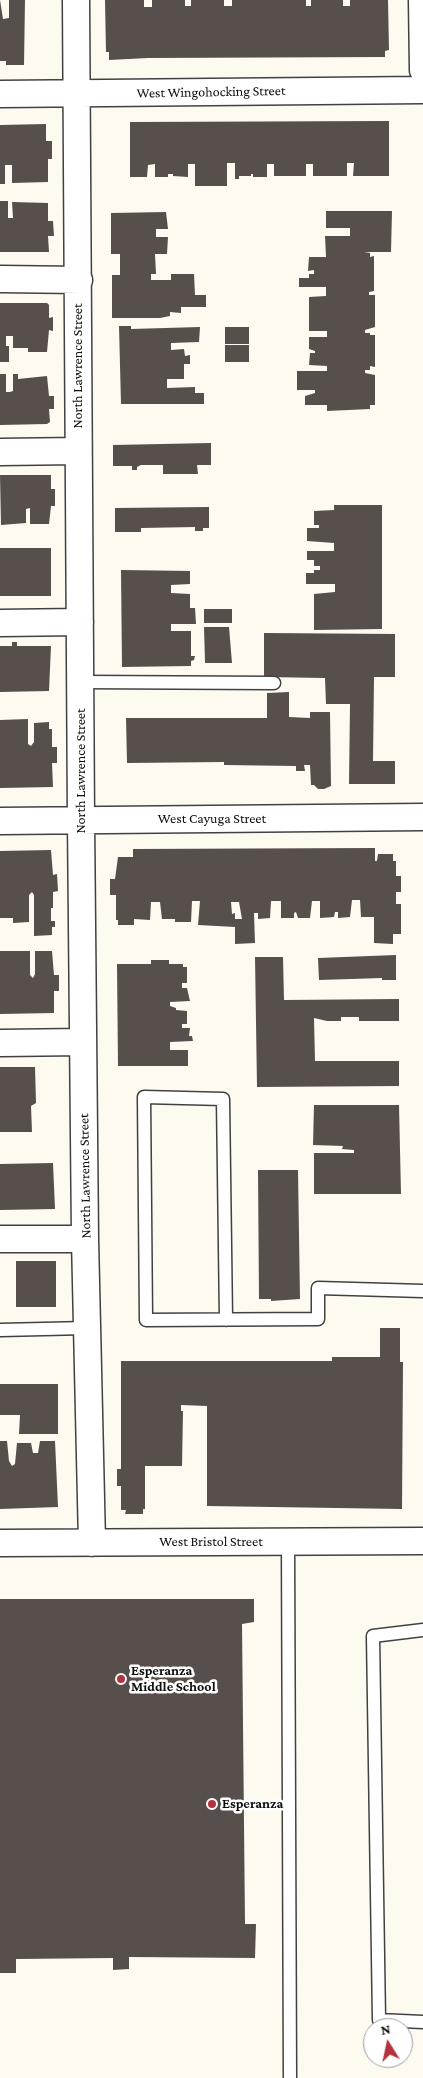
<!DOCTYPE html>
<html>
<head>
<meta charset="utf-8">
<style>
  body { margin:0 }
  #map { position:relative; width:423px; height:2078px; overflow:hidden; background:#fefaf0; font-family:"Crimson Pro",serif }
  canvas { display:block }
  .north { position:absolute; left:363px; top:2018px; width:50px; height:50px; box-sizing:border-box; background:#fff; border:1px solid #9f9f9f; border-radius:50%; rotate:350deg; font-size:14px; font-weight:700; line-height:20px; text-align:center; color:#0e0e0e }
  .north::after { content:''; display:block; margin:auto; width:18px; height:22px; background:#b2323f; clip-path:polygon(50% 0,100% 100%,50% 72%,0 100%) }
</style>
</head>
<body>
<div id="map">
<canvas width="423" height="2078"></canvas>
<div class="north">N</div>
</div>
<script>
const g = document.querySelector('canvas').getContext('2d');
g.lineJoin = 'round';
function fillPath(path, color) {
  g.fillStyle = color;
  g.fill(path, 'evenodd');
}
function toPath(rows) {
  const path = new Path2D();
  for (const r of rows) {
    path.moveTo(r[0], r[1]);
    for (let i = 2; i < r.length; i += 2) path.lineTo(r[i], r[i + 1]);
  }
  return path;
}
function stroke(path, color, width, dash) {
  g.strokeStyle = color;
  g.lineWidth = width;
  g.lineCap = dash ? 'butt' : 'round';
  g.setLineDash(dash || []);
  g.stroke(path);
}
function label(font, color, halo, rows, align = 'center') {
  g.font = font + ' "Crimson Pro",serif';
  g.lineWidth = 5;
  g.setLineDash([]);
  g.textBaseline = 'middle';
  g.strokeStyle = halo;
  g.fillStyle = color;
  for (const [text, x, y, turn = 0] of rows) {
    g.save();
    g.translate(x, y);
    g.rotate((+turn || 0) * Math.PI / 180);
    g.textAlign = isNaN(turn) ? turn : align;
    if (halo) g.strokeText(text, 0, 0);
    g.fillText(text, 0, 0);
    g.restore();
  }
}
const building = toPath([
  [0,0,3,19,9,18,9,0,25,0,24,65,6,65,6,61,0,61],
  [105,0,144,0,144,7,152,7,152,0,185,0,185,6,191,6,191,0,224,0,224,6,232,6,232,0,306,0,306,6,311,6,311,0,343,0,343,6,350,6,350,0,388,0,389,50,385,51,385,57,148,58,109,60,109,52,106,52],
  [389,121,389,176,353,176,354,163,347,163,347,176,313,176,313,164,306,164,306,176,274,176,274,164,267,164,267,177,253,177,253,174,251,174,251,176,239,176,239,179,235,179,235,163,227,163,227,186,195,186,195,164,188,164,188,177,173,176,173,174,168,174,168,177,155,177,155,164,148,165,147,177,130,177,130,122],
  [46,124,46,141,52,141,52,159,48,159,48,182,12,183,12,165,5,165,5,184,0,184,0,125],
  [0,201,8,201,8,218,13,218,12,202,48,203,48,221,53,221,54,236,48,236,49,252,0,252],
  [326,211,392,211,391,252,364,252,370,253,370,257,374,256,374,291,369,292,369,295,375,295,375,327,365,330,365,333,370,333,370,335,375,335,375,367,370,366,370,370,365,370,365,373,375,375,375,405,370,405,370,409,327,411,327,405,305,405,305,396,315,393,315,390,297,390,297,371,327,371,327,366,309,365,310,353,315,353,315,351,309,349,309,337,327,337,327,331,309,331,309,297,326,296,326,287,299,287,299,278,309,278,309,274,314,274,314,270,308,271,309,257,326,257,325,236,350,236,350,228,326,228],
  [166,212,168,229,156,229,156,237,168,237,167,254,155,254,156,274,151,274,151,280,171,280,171,274,194,274,195,295,206,295,206,307,181,307,181,313,170,312,170,316,160,318,112,318,112,275,120,275,120,254,111,254,111,213],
  [0,303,47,303,49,305,49,318,53,317,53,331,49,330,47,352,28,352,28,348,13,348,13,336,6,336,6,346,9,346,9,362,0,362],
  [119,326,131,326,131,329,200,327,199,342,171,343,171,350,184,349,185,356,190,355,190,364,184,364,184,379,167,379,167,388,195,387,195,393,204,393,204,404,121,404],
  [225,327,249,327,249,344,225,344],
  [225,345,249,345,249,362,225,362],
  [0,374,6,374,6,392,10,392,13,391,13,374,18,374,18,379,47,376,49,396,54,396,54,409,49,409,50,422,47,424,0,425],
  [211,443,211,465,197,465,198,474,163,474,163,465,141,465,137,467,137,470,132,470,132,466,113,466,113,445],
  [0,475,51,475,51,489,55,489,55,506,51,506,49,524,30,524,30,508,26,509,26,523,1,525],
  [334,505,382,505,382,629,314,630,314,594,335,592,335,584,306,584,306,573,314,573,314,570,320,570,320,566,314,566,314,560,307,560,307,551,334,551,334,543,307,541,307,528,319,528,319,525,314,525,314,511,334,510],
  [209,507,209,528,203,528,203,531,195,531,195,527,141,528,141,532,115,532,115,508],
  [0,548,51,548,51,596,0,596],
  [121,570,190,571,190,584,171,585,171,593,190,594,190,608,195,608,196,624,171,624,171,631,191,631,191,656,195,656,194,660,191,661,191,666,122,667],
  [204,609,232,609,232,623,204,623],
  [204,627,229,627,232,663,205,663],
  [264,633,395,634,395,677,374,677,373,761,395,761,395,784,349,784,350,704,326,704,325,678,264,677],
  [12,642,17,642,17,646,51,646,49,691,0,692,0,646,12,646],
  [289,692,289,717,310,718,310,712,330,712,331,786,324,789,318,789,314,785,311,785,310,765,304,765,305,771,296,771,296,766,224,765,224,762,127,763,126,718,267,718,267,693],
  [28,719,28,744,31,746,34,742,34,723,49,722,49,729,52,729,52,747,57,747,57,763,52,763,53,787,0,788,0,720],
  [375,848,375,861,377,861,378,854,393,854,393,861,396,861,396,876,401,876,401,892,396,892,396,904,401,904,401,934,393,934,393,944,374,943,374,917,361,917,360,900,352,900,350,917,338,918,338,912,335,912,334,917,320,918,320,901,312,901,310,918,298,918,296,912,294,913,294,918,281,918,281,901,271,901,270,918,258,919,258,913,254,913,255,943,235,944,235,927,198,925,200,901,192,901,191,922,175,922,175,919,162,919,160,902,151,902,150,920,134,919,134,925,118,925,118,920,116,920,116,895,110,895,110,879,115,879,118,857,133,857,133,849],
  [231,902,239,902,242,919,235,919,235,913,232,914],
  [51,850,53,875,57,874,58,891,53,892,53,908,51,908,51,921,55,921,55,927,52,927,52,935,34,936,34,895,32,892,29,895,29,922,13,923,13,918,0,918,0,851],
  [0,951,30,951,30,975,33,978,35,974,35,951,52,951,54,975,59,975,59,991,54,991,54,1013,0,1014],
  [396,955,396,980,382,980,382,978,319,980,318,958],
  [255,957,283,957,284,1000,399,999,399,1021,359,1021,359,1017,341,1017,341,1021,327,1021,314,1018,315,1061,399,1061,399,1086,257,1087],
  [151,960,169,960,169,964,183,964,183,967,187,967,187,983,182,983,182,988,187,988,190,1001,170,1002,170,1006,176,1008,176,1010,187,1011,187,1024,182,1024,182,1028,190,1028,189,1036,192,1036,193,1041,170,1042,170,1050,188,1050,188,1066,118,1066,117,964,151,964],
  [0,1067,35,1067,36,1103,31,1106,32,1132,0,1132],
  [314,1105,399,1105,401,1194,314,1194,314,1153,354,1153,354,1150,342,1149,343,1146,313,1145],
  [53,1163,55,1209,0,1210,0,1164],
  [258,1170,298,1170,300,1299,271,1301,271,1299,259,1299],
  [16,1261,56,1261,56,1307,16,1307],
  [380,1328,400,1328,400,1362,403,1362,402,1509,207,1506,207,1406,181,1405,181,1411,183,1411,182,1466,145,1466,145,1509,143,1509,143,1514,125,1514,126,1510,121,1510,121,1486,117,1486,117,1469,121,1469,121,1361,332,1361,332,1357,380,1357],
  [0,1384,58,1384,58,1434,19,1434,20,1415,0,1415],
  [0,1441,7,1441,9,1461,12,1466,15,1464,17,1443,31,1443,33,1453,38,1453,40,1441,55,1441,58,1507,0,1509],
  [0,1599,254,1599,254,1622,242,1624,245,1924,256,1924,255,1958,129,1957,129,1969,113,1970,113,1958,16,1959,16,1973,0,1973]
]);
const lane = toPath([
  [80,682,274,683],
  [226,1320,223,1099,144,1097,146,1320,318,1319,318,1288,423,1291],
  [0,1330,87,1328],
  [288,1542,290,2078],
  [423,1630,373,1636,379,2020,423,2022]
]);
const street = toPath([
  [76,0,81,820,85,1239,92,1543],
  [422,0,423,70],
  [0,94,423,90],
  [0,279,79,280],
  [0,452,78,451],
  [0,623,80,622],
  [0,821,423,817],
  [0,1043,83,1042],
  [0,1239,85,1239],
  [0,1543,423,1541]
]);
const markers = [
  [121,1679,5,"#b2323f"],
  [212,1804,5,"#b2323f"]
];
const streetNames = [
  ["West Wingohocking Street",211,92,-1],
  ["North Lawrence Street",78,366,-90],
  ["North Lawrence Street",81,771,-90],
  ["West Cayuga Street",212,819],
  ["North Lawrence Street",85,1176,-91],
  ["West Bristol Street",211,1542]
];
const poiNames = [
  ["Esperanza",131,1671],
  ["Middle School",131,1687],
  ["Esperanza",222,1804]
];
fillPath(building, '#564f4b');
stroke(lane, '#414141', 15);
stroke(street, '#414141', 29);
stroke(lane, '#fff', 12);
stroke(street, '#fff', 26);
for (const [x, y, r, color] of markers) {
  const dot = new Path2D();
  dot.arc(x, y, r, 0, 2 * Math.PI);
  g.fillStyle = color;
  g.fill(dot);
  stroke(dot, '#fff', 2);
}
label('14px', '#0e0e0e', '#fff', streetNames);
label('bold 14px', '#0e0e0e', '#fff', poiNames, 'left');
</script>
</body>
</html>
